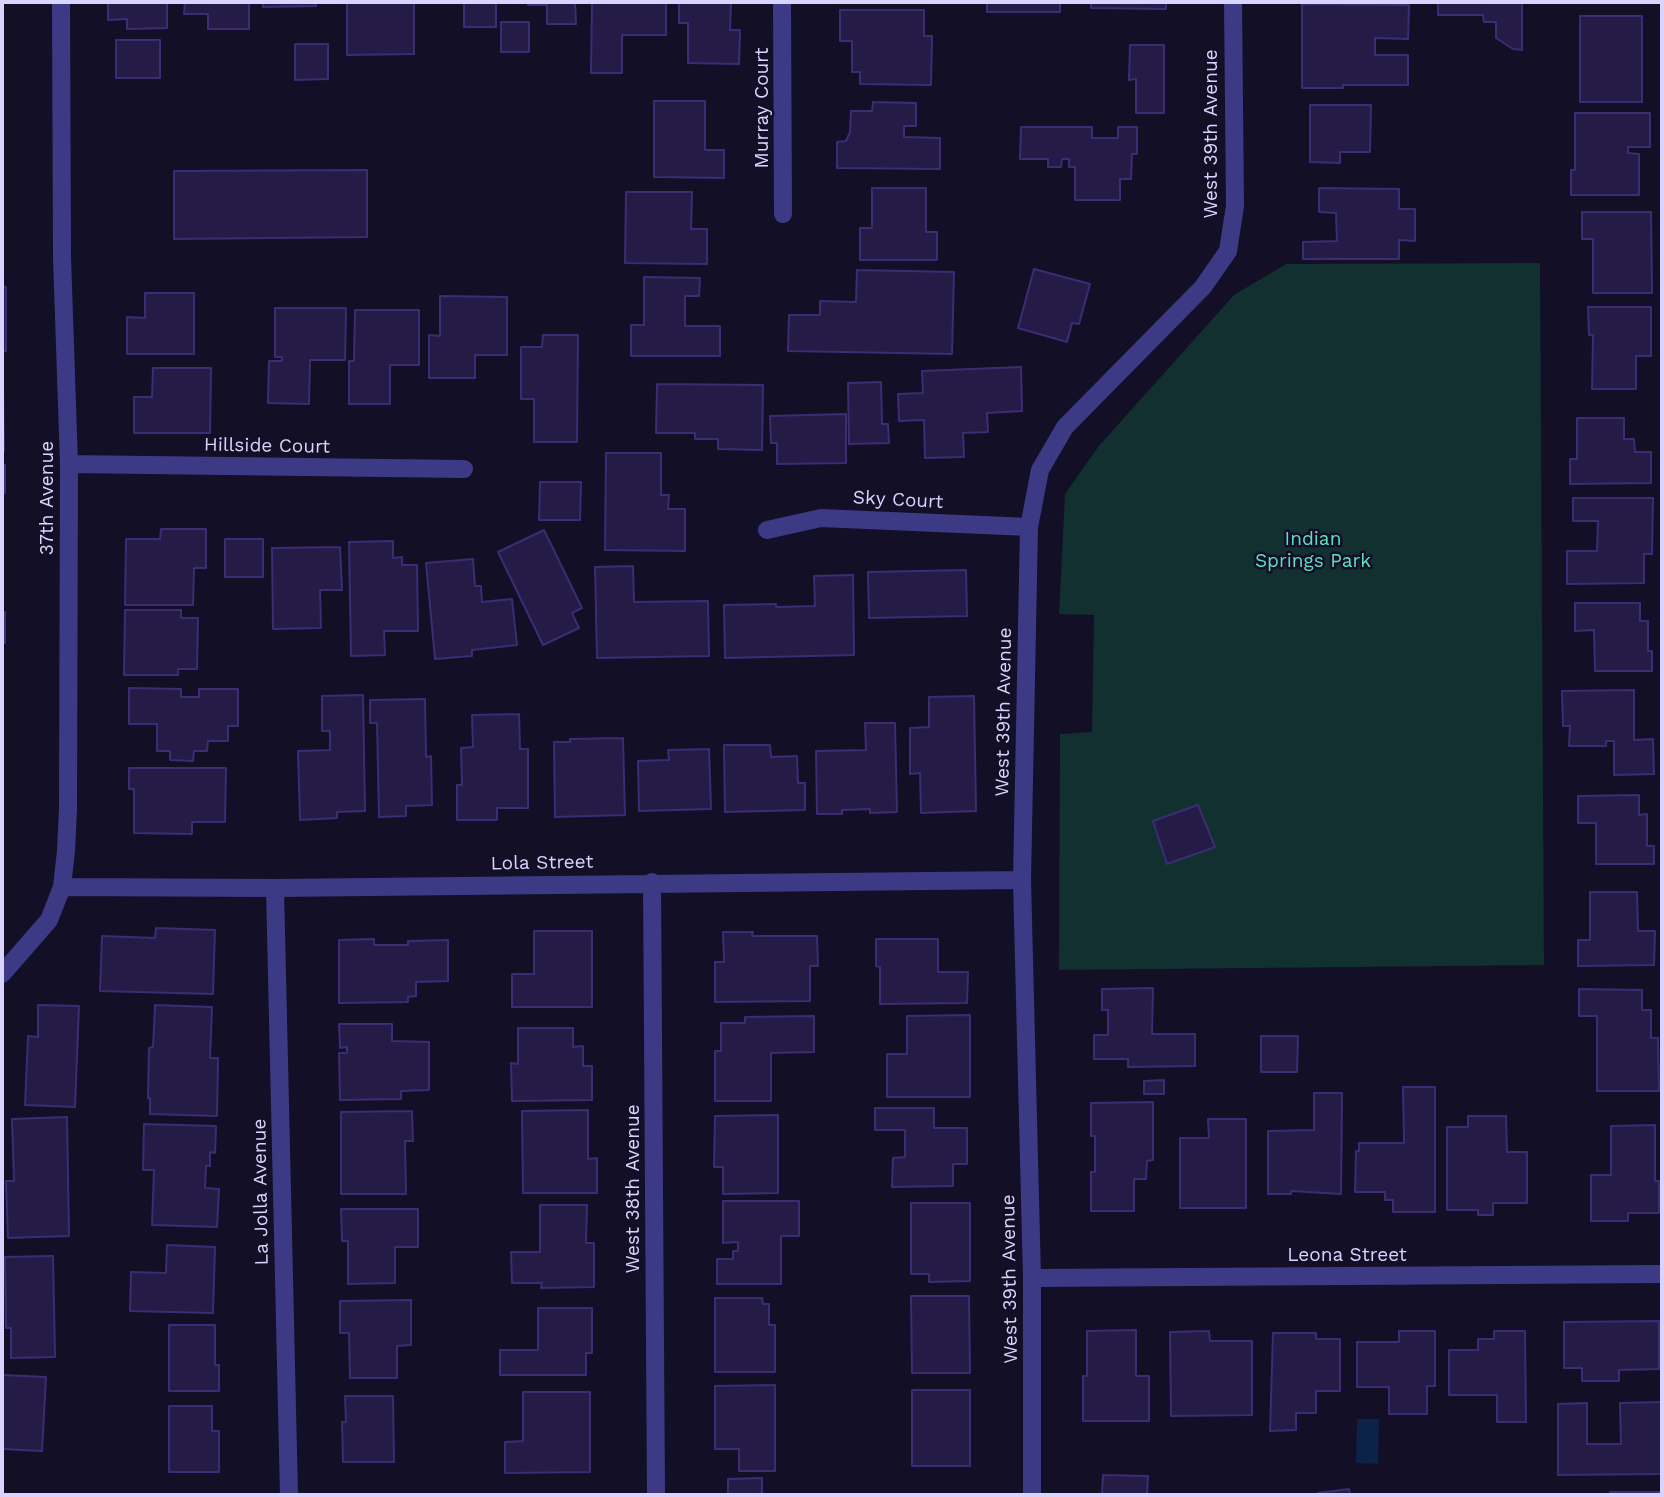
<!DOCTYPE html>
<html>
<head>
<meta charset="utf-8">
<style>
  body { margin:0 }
  #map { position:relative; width:1664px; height:1497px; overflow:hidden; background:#130f26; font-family:"Work Sans",sans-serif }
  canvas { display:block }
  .frame { position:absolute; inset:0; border:4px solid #d9d4ff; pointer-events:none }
</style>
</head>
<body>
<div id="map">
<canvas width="1664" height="1497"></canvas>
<div class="frame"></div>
</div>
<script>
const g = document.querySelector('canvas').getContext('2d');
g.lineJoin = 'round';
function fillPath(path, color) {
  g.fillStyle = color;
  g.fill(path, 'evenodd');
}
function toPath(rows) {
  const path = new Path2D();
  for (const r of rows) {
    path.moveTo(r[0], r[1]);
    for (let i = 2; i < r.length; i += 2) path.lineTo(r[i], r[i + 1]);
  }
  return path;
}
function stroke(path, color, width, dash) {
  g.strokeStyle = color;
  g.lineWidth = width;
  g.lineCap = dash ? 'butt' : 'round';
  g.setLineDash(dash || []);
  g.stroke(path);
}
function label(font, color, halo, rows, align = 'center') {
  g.font = font + ' "Work Sans",sans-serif';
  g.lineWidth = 5;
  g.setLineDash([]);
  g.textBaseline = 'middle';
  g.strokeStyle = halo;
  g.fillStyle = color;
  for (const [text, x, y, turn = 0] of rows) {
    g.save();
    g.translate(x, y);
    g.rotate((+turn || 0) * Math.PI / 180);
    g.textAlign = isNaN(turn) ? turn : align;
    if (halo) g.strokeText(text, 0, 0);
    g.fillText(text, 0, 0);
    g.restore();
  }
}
const green = toPath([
  [1540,263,1544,965,1059,970,1060,734,1092,732,1094,615,1059,614,1065,494,1098,447,1234,295,1286,264]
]);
const water = toPath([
  [1357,1419,1379,1419,1378,1464,1356,1463]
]);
const building = toPath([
  [108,2,167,2,167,28,127,29,127,19,108,20,108,2],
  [185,2,249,2,249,29,208,29,208,14,184,14,185,2],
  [263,2,316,2,316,6,263,7,263,2],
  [347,2,414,2,414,54,347,55,347,2],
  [464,2,496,2,496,27,464,27,464,2],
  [528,2,575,2,576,24,547,24,547,5,528,5,528,2],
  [592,2,666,2,666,35,622,35,622,73,591,73,592,2],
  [679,2,731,2,730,30,740,30,739,64,688,63,688,23,679,23,679,2],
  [987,2,1060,2,1060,12,987,12,987,2],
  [1091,2,1166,2,1166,9,1091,8,1091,2],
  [1438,2,1522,2,1522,50,1513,49,1496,38,1496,22,1484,22,1483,15,1438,15,1438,2],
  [1302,4,1409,5,1408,39,1375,38,1375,55,1408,55,1408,85,1343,85,1343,88,1302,88,1302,4],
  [840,10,924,10,924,36,932,36,931,85,860,84,860,72,852,72,852,41,840,41,840,10],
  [1580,16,1642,16,1642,102,1580,102,1580,16],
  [501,22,529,22,529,52,501,52,501,22],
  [116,40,160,40,160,78,116,78,116,40],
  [295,44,328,44,328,79,295,80,295,44],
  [1130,45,1164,45,1164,113,1136,113,1136,79,1129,80,1130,45],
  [654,101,705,101,705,150,724,150,724,178,654,177,654,101],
  [873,102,916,103,916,126,904,126,904,137,940,138,940,169,837,168,837,142,846,141,850,132,851,111,872,111,873,102],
  [1310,105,1371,105,1370,152,1340,152,1340,163,1310,162,1310,105],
  [1575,113,1650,113,1650,147,1628,147,1628,153,1639,154,1639,195,1571,195,1571,170,1575,170,1575,113],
  [1021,127,1092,127,1092,138,1118,138,1118,127,1137,127,1137,154,1132,154,1131,179,1120,179,1120,200,1075,200,1075,167,1069,167,1069,159,1062,159,1061,167,1048,167,1048,159,1020,159,1021,127],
  [367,170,367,237,174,239,174,171,367,170],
  [872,188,926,188,926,232,937,232,937,260,860,260,860,228,872,228,872,188],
  [1319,188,1399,189,1399,209,1415,209,1415,241,1399,240,1399,259,1303,259,1303,242,1337,241,1336,213,1319,212,1319,188],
  [626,192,692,192,691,229,707,229,707,264,625,263,626,192],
  [1582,212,1651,212,1652,293,1593,293,1593,239,1582,239,1582,212],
  [1034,269,1090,284,1079,324,1072,323,1067,342,1018,328,1034,269],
  [857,270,954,272,952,354,788,351,789,315,820,315,820,301,856,302,857,270],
  [644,277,700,278,699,296,685,296,685,326,720,326,720,356,631,356,631,325,644,325,644,277],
  [2,287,6,287,6,351,2,351,2,287],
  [145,293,194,293,194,354,127,354,127,317,145,318,145,293],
  [440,296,507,297,507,355,475,355,475,378,429,378,429,335,440,336,440,296],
  [1588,307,1651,307,1651,356,1636,356,1636,389,1592,389,1593,335,1589,335,1588,307],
  [275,308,346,308,345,360,310,360,309,404,268,403,269,361,282,361,282,357,275,357,275,308],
  [355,310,419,310,419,365,390,365,390,404,349,404,349,361,354,361,355,310],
  [543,335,578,335,577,442,534,442,534,399,521,399,521,347,542,347,543,335],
  [1021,367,1022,411,987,413,988,432,963,433,964,457,925,458,924,420,899,421,898,394,923,393,922,371,1021,367],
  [153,368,211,368,210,433,134,433,134,397,152,397,153,368],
  [881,382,882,424,888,424,889,443,849,444,848,383,881,382],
  [657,384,763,385,762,450,718,449,718,439,695,439,695,433,656,433,657,384],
  [2,386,3,386,4,451,2,451,2,386],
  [846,414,846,463,777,464,777,443,771,443,770,416,846,414],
  [1577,418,1624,418,1624,439,1634,439,1635,452,1651,452,1651,483,1570,484,1570,459,1577,459,1577,418],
  [606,453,661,453,661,495,669,495,668,509,685,509,685,551,605,550,606,453],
  [2,465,5,465,5,493,2,494,2,465],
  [540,482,581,482,580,520,539,520,540,482],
  [1573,498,1653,498,1652,554,1644,554,1644,583,1567,584,1567,551,1597,551,1598,521,1573,521,1573,498],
  [161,529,206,529,206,568,194,568,193,605,125,605,126,539,160,539,161,529],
  [544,530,582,608,572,613,579,628,543,645,498,552,544,530],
  [225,539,263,539,263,577,225,577,225,539],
  [393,541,393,558,402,557,402,565,417,565,418,631,384,631,385,655,351,656,349,542,393,541],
  [340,547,342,590,320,590,321,628,273,629,272,548,340,547],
  [473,559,475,586,481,586,482,602,512,599,517,645,472,650,472,656,435,659,426,563,473,559],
  [633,566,634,602,708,601,709,656,597,658,595,567,633,566],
  [966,570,967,616,869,618,868,572,966,570],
  [853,575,854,655,725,658,724,605,776,604,776,607,815,606,814,576,853,575],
  [1575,603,1640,603,1640,621,1648,621,1648,651,1652,651,1652,671,1595,671,1594,630,1575,631,1575,603],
  [125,610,181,610,181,618,198,618,197,669,178,669,178,675,124,675,125,610],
  [2,612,5,612,5,643,2,643,2,612],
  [129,688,181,689,181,697,199,697,199,689,238,689,238,726,228,726,228,741,208,741,207,751,194,751,193,761,170,760,170,751,157,751,157,724,129,724,129,688],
  [1634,690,1634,740,1653,739,1654,774,1614,775,1614,741,1606,741,1606,746,1569,746,1570,726,1563,726,1562,691,1634,690],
  [363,695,365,811,337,812,337,818,300,820,298,751,330,750,330,731,322,731,322,696,363,695],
  [974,696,976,811,921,813,920,773,910,774,910,728,929,727,929,697,974,696],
  [425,699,426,757,431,756,432,805,406,806,406,816,379,817,377,723,370,723,370,700,425,699],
  [519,714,520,749,528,749,528,808,497,808,497,820,457,820,457,785,462,785,461,748,473,747,472,715,519,714],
  [865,723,895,723,897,812,870,813,870,809,842,810,842,814,817,814,816,751,866,750,865,723],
  [623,738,625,815,555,817,554,742,570,742,570,739,623,738],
  [724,745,770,745,771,757,797,756,798,783,805,783,805,810,725,812,724,745],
  [709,749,711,809,639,811,638,761,669,760,668,750,709,749],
  [129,768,226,768,225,822,192,822,192,834,134,833,134,789,129,789,129,768],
  [1639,795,1639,815,1647,814,1647,846,1654,846,1654,864,1596,864,1596,823,1578,823,1578,796,1639,795],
  [1198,805,1215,847,1167,864,1153,821,1198,805],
  [1590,892,1637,892,1638,931,1655,931,1654,965,1578,966,1578,940,1590,940,1590,892],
  [156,928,215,930,213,994,100,991,102,936,155,938,156,928],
  [534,931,592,931,592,1007,512,1007,512,974,534,974,534,931],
  [723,932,753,932,752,936,817,936,818,966,810,966,810,1001,715,1002,715,962,724,962,723,932],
  [374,939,374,945,408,945,408,941,448,940,448,981,416,982,416,996,408,997,408,1002,339,1003,339,940,374,939],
  [876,939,938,939,938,972,968,972,967,1003,880,1004,880,967,876,966,876,939],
  [1153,988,1152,1034,1195,1034,1195,1066,1128,1067,1128,1059,1094,1059,1094,1035,1108,1035,1108,1010,1102,1010,1102,989,1153,988],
  [1579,989,1642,990,1642,1010,1651,1010,1651,1038,1658,1038,1659,1091,1597,1091,1597,1016,1579,1016,1579,989],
  [38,1005,79,1006,75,1107,25,1105,28,1036,38,1037,38,1005],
  [155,1005,212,1007,210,1058,218,1058,217,1116,150,1114,150,1098,148,1098,149,1048,153,1047,155,1005],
  [970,1015,970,1097,887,1097,887,1054,907,1054,907,1016,970,1015],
  [814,1016,814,1052,771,1053,771,1101,715,1101,715,1051,721,1051,721,1023,745,1023,745,1017,814,1016],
  [339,1024,392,1024,392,1041,429,1042,429,1090,401,1091,401,1099,340,1100,339,1053,347,1053,347,1047,340,1048,339,1024],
  [518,1028,573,1028,573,1047,583,1046,583,1066,592,1066,592,1100,512,1101,511,1063,518,1064,518,1028],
  [1261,1036,1298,1036,1297,1072,1261,1072,1261,1036],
  [1164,1080,1164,1094,1144,1094,1144,1081,1164,1080],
  [1403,1087,1435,1087,1435,1212,1393,1212,1393,1200,1385,1200,1385,1192,1355,1192,1356,1151,1359,1151,1359,1143,1404,1143,1403,1087],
  [1314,1093,1342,1093,1341,1194,1291,1191,1291,1194,1268,1194,1268,1131,1314,1130,1314,1093],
  [1153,1102,1153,1160,1147,1161,1146,1179,1134,1179,1134,1211,1091,1211,1091,1172,1095,1172,1095,1136,1091,1136,1091,1103,1153,1102],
  [875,1108,934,1108,934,1128,967,1128,967,1164,953,1164,953,1186,892,1187,893,1158,905,1157,905,1130,875,1130,875,1108],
  [588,1110,588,1159,597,1158,597,1193,523,1193,522,1111,588,1110],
  [412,1111,413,1141,405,1141,406,1194,341,1194,341,1112,412,1111],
  [778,1115,778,1193,723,1194,723,1167,714,1167,715,1116,778,1115],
  [1468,1116,1506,1116,1507,1152,1527,1152,1527,1203,1493,1203,1493,1215,1478,1215,1478,1210,1447,1210,1447,1127,1468,1127,1468,1116],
  [67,1117,69,1236,8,1238,6,1181,14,1181,12,1119,67,1117],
  [1208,1119,1246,1119,1246,1208,1180,1208,1180,1138,1209,1138,1208,1119],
  [144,1124,216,1126,215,1153,210,1152,210,1166,206,1166,205,1188,219,1189,217,1227,152,1225,154,1170,143,1170,144,1124],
  [1655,1125,1655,1181,1659,1181,1659,1213,1628,1213,1628,1221,1591,1221,1591,1175,1611,1175,1611,1126,1655,1125],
  [723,1201,799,1201,799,1236,781,1236,781,1284,717,1284,717,1259,733,1259,733,1251,738,1251,738,1242,723,1243,723,1201],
  [911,1203,970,1203,970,1281,929,1282,929,1274,911,1274,911,1203],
  [540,1205,587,1205,586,1243,594,1243,594,1287,541,1288,542,1283,512,1283,511,1252,540,1252,540,1205],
  [341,1209,418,1209,418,1247,395,1247,395,1283,348,1284,348,1241,342,1241,341,1209],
  [167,1245,215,1247,213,1313,130,1311,131,1272,166,1273,167,1245],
  [53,1256,55,1357,11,1358,11,1328,6,1328,5,1257,53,1256],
  [911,1296,969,1296,970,1373,912,1373,911,1296],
  [715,1298,762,1298,763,1304,769,1304,769,1325,775,1325,775,1372,715,1372,715,1298],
  [411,1300,411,1345,397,1346,397,1378,350,1378,349,1333,340,1333,340,1301,411,1300],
  [538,1308,592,1308,592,1353,586,1353,586,1375,500,1375,500,1350,538,1350,538,1308],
  [1659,1321,1659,1369,1619,1370,1619,1381,1582,1381,1582,1368,1564,1368,1564,1322,1659,1321],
  [169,1325,215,1325,215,1365,219,1365,219,1391,169,1391,169,1325],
  [1136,1330,1136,1376,1149,1376,1149,1421,1083,1421,1083,1376,1087,1376,1087,1331,1136,1330],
  [1209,1331,1210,1341,1252,1341,1252,1415,1171,1416,1170,1332,1209,1331],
  [1399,1331,1435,1331,1435,1386,1427,1386,1427,1414,1389,1414,1389,1387,1357,1387,1357,1342,1399,1342,1399,1331],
  [1494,1331,1525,1331,1526,1422,1497,1422,1497,1395,1449,1395,1449,1350,1478,1350,1478,1339,1494,1339,1494,1331],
  [1273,1333,1316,1333,1316,1339,1340,1339,1340,1391,1316,1391,1316,1413,1296,1413,1296,1430,1270,1431,1273,1333],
  [2,1375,46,1377,42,1451,2,1449,2,1375],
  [775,1385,775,1471,739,1471,739,1449,715,1449,715,1386,775,1385],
  [912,1390,970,1390,970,1466,912,1466,912,1390],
  [523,1392,590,1392,590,1472,505,1473,505,1442,523,1441,523,1392],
  [345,1396,393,1396,394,1462,343,1462,342,1422,346,1422,345,1396],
  [1661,1402,1661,1474,1558,1475,1558,1404,1587,1403,1587,1444,1621,1444,1620,1403,1661,1402],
  [169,1406,212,1406,212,1431,219,1431,219,1472,169,1472,169,1406],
  [1103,1475,1148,1476,1147,1495,1102,1495,1103,1475],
  [762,1478,762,1495,728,1495,728,1479,762,1478],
  [1349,1489,1350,1495,1318,1495,1318,1493,1349,1489],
  [1610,1492,1662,1492,1661,1495,1610,1495,1610,1492]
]);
const street = toPath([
  [782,2,783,214],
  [69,464,464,469],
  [767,530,821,518,1029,527],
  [652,882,656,1495],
  [62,887,275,888,1022,880],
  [275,888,289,1495],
  [2,974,49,920,62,887,66,851,68,809,69,464,62,257,61,2],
  [1032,1278,1662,1274],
  [1032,1495,1032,1278,1022,880,1029,527,1040,470,1065,427,1203,287,1228,251,1235,206,1233,2]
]);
const streetNames = [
  ["Murray Court",762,108,-90],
  ["West 39th Avenue",1211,134,-90],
  ["Hillside Court",267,446,1],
  ["37th Avenue",47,498,-90],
  ["Sky Court",898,500,3],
  ["West 39th Avenue",1004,712,-89],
  ["Lola Street",542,863,-1],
  ["West 38th Avenue",633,1189,-90],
  ["La Jolla Avenue",261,1192,-91],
  ["Leona Street",1347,1255],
  ["West 39th Avenue",1010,1279,-91]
];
const parkNames = [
  ["Indian",1313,539],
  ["Springs Park",1313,561]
];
fillPath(green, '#12302f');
fillPath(water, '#0c2248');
fillPath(building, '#241b47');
stroke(building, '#3b2d73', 2);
stroke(street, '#3d3a85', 18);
label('19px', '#d9d4ff', '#130f26', streetNames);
label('19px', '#5fe0c0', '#130f26', parkNames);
</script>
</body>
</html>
